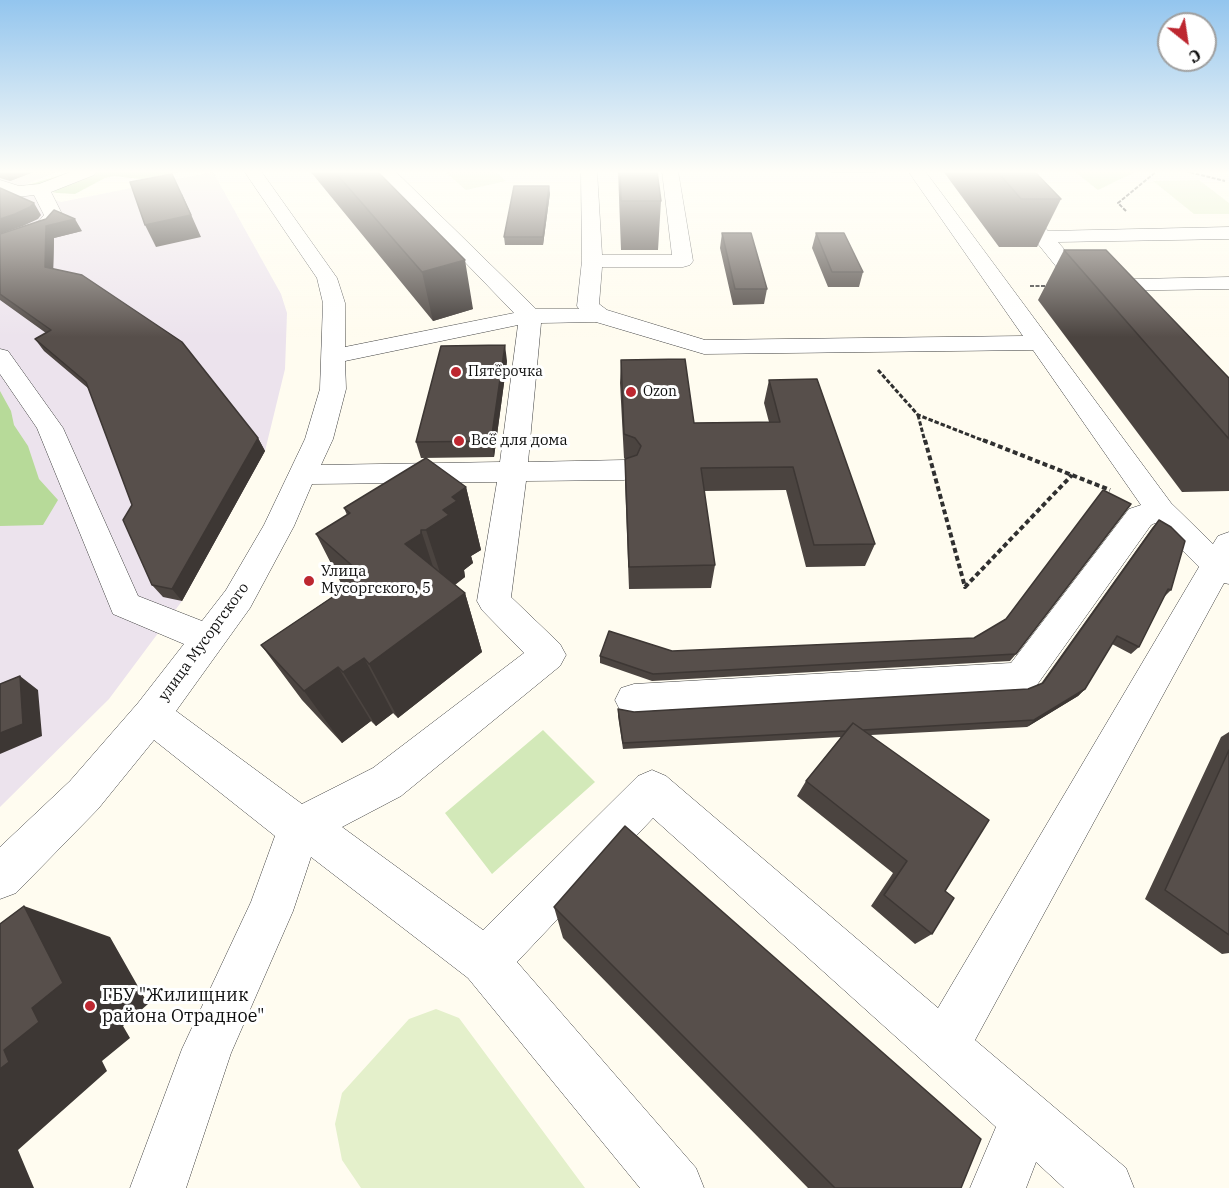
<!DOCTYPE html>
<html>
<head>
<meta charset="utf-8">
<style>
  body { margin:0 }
  #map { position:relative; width:1229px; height:1188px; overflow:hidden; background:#fffcf0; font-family:"IBM Plex Serif",serif }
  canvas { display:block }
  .north { position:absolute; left:1157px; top:12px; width:60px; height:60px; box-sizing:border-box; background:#fff; border:2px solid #9f9f9f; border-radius:50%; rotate:150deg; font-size:16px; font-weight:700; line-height:24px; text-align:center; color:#0e0e0e }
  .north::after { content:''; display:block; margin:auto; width:21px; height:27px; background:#bd2730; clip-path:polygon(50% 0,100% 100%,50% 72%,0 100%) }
</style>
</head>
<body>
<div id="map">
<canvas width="1229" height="1188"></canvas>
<div class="north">С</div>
</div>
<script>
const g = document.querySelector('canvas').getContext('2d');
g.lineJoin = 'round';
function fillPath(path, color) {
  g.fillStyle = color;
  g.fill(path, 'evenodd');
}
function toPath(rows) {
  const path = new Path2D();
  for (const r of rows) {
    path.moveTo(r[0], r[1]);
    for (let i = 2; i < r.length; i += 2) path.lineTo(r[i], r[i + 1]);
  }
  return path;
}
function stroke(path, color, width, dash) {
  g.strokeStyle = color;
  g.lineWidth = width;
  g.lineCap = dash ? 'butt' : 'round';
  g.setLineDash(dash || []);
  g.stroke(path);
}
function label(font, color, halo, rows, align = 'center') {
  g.font = font + ' "IBM Plex Serif",serif';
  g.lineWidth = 6;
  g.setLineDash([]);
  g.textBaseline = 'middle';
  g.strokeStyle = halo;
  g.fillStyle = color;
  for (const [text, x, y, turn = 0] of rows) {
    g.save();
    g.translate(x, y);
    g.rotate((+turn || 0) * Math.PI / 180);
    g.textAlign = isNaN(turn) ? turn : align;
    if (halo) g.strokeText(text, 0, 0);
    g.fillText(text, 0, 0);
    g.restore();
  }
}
const industrial = toPath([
  [0,171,59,171,19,187,61,202,213,172,281,294,287,313,285,369,265,451,182,601,109,699,0,807]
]);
const green = toPath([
  [1074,171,1137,171,1098,190],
  [543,730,595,782,492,874,445,813]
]);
const forest = toPath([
  [73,171,187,171,141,179,114,176,105,178,75,194,57,193,25,186],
  [0,391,11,411,14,425,28,446,39,479,58,500,43,525,0,526]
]);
const pitch = toPath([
  [444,171,494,171,506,181,466,190],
  [1199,180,1229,203,1229,214,1194,214,1153,181],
  [436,1009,459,1018,585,1188,361,1188,342,1160,335,1124,342,1093,409,1019]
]);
const pathFar2 = toPath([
  [1185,171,1225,181],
  [1126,211,1118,203,1157,171],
  [1030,286,1050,286]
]);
const pathFar1 = toPath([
  [878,370,918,415,987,442],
  [918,415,925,442]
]);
const path = toPath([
  [925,440,965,587,1072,475],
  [983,440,1110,490]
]);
const minor = toPath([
  [73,171,96,171,94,175,51,192,63,216,53,229,0,248,0,236,24,228,39,221,44,215,34,195,17,197,0,191,0,180,19,186,39,184,73,171],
  [244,171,261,171,337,278,345,303,345,347,514,313,377,171,395,171,536,309,579,309,577,306,582,261,581,171,597,171,602,255,672,255,662,171,678,171,693,261,690,265,683,267,602,267,599,304,607,310,705,340,1023,336,908,171,925,171,1171,503,1213,544,1218,536,1229,532,1229,584,1224,583,975,1040,1126,1168,1134,1188,1064,1188,1036,1162,1026,1188,970,1188,996,1127,653,818,517,962,696,1168,704,1188,640,1188,468,978,311,857,293,911,231,1053,186,1188,130,1188,182,1049,251,902,275,836,154,740,98,809,16,893,0,899,0,847,70,781,138,703,184,644,113,614,37,428,0,374,0,349,8,351,63,428,138,596,202,621,226,590,264,525,305,439,320,389,323,303,317,278,244,171],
  [596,322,704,354,1033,350,1141,505,1129,509,1011,663,634,684,621,688,615,700,621,712,634,716,1021,694,1034,689,1151,525,1155,523,1199,567,938,1008,666,776,652,770,638,776,483,930,342,827,401,796,560,666,566,655,560,644,511,597,526,481,624,480,634,477,638,470,634,463,624,460,528,462,541,323,596,322],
  [518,325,500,462,321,465,333,439,346,389,345,361,518,325],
  [497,482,477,601,482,610,524,653,373,768,302,804,176,711,250,608,294,526,312,484,497,482],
  [979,171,996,171,1048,231,1229,227,1229,239,1058,242,1090,280,1229,277,1229,289,1098,291,1096,296,1088,297,1080,296,979,171]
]);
const wall = toPath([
  [0,171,36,171,10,181,0,178],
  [310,171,377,171,473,309,433,321],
  [618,171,657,171,661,201,658,250,621,250],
  [831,171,876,171,876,173,831,173],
  [943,171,1034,171,1061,199,1037,247,999,247],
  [550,193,543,245,505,245,504,237],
  [82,231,54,238,53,269,258,438,265,451,182,601,163,597,152,585,132,505,89,389,44,351,35,339,46,333,0,300,0,234],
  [722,233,767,289,764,304,733,305,720,248],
  [816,233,863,272,859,287,828,287,812,248],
  [1064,250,1229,378,1229,491,1182,492,1038,300],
  [621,360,694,423,769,422,764,403,769,380,875,544,865,566,806,567,786,490,704,491,715,565,711,588,629,589,625,482,625,459,626,459,624,458,620,383],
  [507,361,494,457,421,458,416,442],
  [466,487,481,550,471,556,473,563,464,570,465,577,455,585,465,593,482,652,398,718,393,713,376,726,371,721,342,743,302,700,261,645,344,589,316,534,347,515,344,508],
  [1159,520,1171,590,1164,597,1139,647,1131,654,1112,644,1085,689,1078,696,1027,727,871,735,945,891,932,934,915,944,871,906,893,873,797,796,806,781,841,737,623,749,618,716,618,709,634,712,1028,689,1040,685,1152,528],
  [672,651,1016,654,1010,661,652,681,600,663,600,656],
  [1229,732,1229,953,1222,954,1145,899,1221,737],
  [554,907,961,1188,808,1188,563,938]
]);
const shadedWall = toPath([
  [4,171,36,171,10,181],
  [549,186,550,193,543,245,543,237],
  [182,194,201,237,156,247,145,225],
  [34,203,41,215,38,219,23,226,0,234,0,219],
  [75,219,82,231,54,238,53,279,45,267,46,226],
  [465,260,473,309,433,321,422,272],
  [505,345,507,361,494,457,491,441],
  [258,438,265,451,182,601,172,589],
  [466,487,481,550,471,556,473,563,464,570,465,577,446,591,426,530,443,510,452,497],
  [421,530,441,591,405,544],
  [465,593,482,652,398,718,369,664],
  [364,658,393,713,376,726,343,672],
  [338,667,371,721,342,743,304,691],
  [20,676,38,690,42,736,0,754,0,733],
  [1085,689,1078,696,1027,727,1034,720],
  [24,906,110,937,148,1004,123,1026,130,1038,102,1061,107,1071,18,1150,34,1188,0,1188,0,1069,4,1050,32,1008]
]);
const building = toPath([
  [334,171,377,171,465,260,422,272,334,171],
  [620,171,657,171,661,201,621,201,620,171],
  [997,171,1034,171,1061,199,1021,199,997,171],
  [172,174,191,215,145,225,130,182,172,174],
  [514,186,549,186,543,237,504,237,514,186],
  [0,188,34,203,30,207,15,214,0,219,0,188],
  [54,210,75,219,46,226,45,267,82,275,182,342,258,438,172,589,152,585,123,520,132,505,86,382,35,339,51,330,0,294,0,234,46,219,54,210],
  [722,233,751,233,767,289,735,289,722,233],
  [816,233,844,233,863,272,832,272,816,233],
  [1064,250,1106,250,1229,378,1229,439,1064,250],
  [505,345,491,441,416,442,441,346,505,345],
  [685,359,694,423,780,422,769,380,817,379,875,544,814,545,793,467,701,468,715,565,629,567,625,459,637,455,641,446,635,438,624,434,621,360,685,359],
  [426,458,466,487,452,497,457,501,443,510,449,515,426,530,421,530,421,534,405,544,465,593,369,664,364,658,343,672,338,667,304,691,261,645,364,576,316,534,350,513,344,508,426,458],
  [1103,490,1131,504,1016,654,653,674,600,656,609,631,672,651,974,638,1006,619,1103,490],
  [1159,520,1171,527,1185,541,1171,590,1168,589,1139,647,1117,636,1085,689,1034,720,863,730,853,723,846,731,623,743,618,709,634,712,1028,689,1043,683,1159,520],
  [20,676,23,724,0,733,0,684,20,676],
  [853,723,989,820,945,891,954,898,932,934,884,895,907,861,806,781,853,723],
  [1229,750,1229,935,1165,890,1229,750],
  [625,826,981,1139,961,1188,835,1188,554,907,625,826],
  [24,906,63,983,32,1008,39,1022,4,1050,9,1062,0,1069,0,924,24,906]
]);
const markers = [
  [456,372,6,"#bd2730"],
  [631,392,6,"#bd2730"],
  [459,441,6,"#bd2730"],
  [309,581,6,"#bd2730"],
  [90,1006,6,"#bd2730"]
];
const farPoinames = [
  ["Пятёрочка",468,372],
  ["Ozon",643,392]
];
const poiNames = [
  ["Всё для дома",471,441],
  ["Улица",321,572],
  ["Мусоргского, 5",321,589]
];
const streetNames = [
  ["улица Мусоргского",204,642,-54]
];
const nearPoinames = [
  ["ГБУ \"Жилищник",102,996],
  ["района Отрадное\"",102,1017]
];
fillPath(industrial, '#ece3ed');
fillPath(green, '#d3e9b9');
fillPath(forest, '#b7da99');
fillPath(pitch, '#e4f0cb');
stroke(minor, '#414141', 1);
stroke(pathFar2, '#303030', 2, [4, 1.5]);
stroke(pathFar1, '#303030', 3, [4.5, 2]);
stroke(path, '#303030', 4, [5, 3]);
fillPath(minor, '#fff');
fillPath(wall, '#4b4440');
fillPath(shadedWall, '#3d3734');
fillPath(building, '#574f4b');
stroke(building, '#3d3734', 1.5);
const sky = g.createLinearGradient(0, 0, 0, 337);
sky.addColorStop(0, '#93c5ee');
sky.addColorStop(0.51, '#fffef8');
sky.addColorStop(1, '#fffef800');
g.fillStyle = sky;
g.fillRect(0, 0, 1229, 337);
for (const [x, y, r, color] of markers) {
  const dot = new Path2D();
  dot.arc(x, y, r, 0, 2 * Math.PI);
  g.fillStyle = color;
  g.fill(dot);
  stroke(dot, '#fff', 2);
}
label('14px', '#0e0e0e', '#fff', farPoinames, 'left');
label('15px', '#0e0e0e', '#fff', poiNames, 'left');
label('15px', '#0e0e0e', '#fff', streetNames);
label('18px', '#0e0e0e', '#fff', nearPoinames, 'left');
</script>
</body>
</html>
